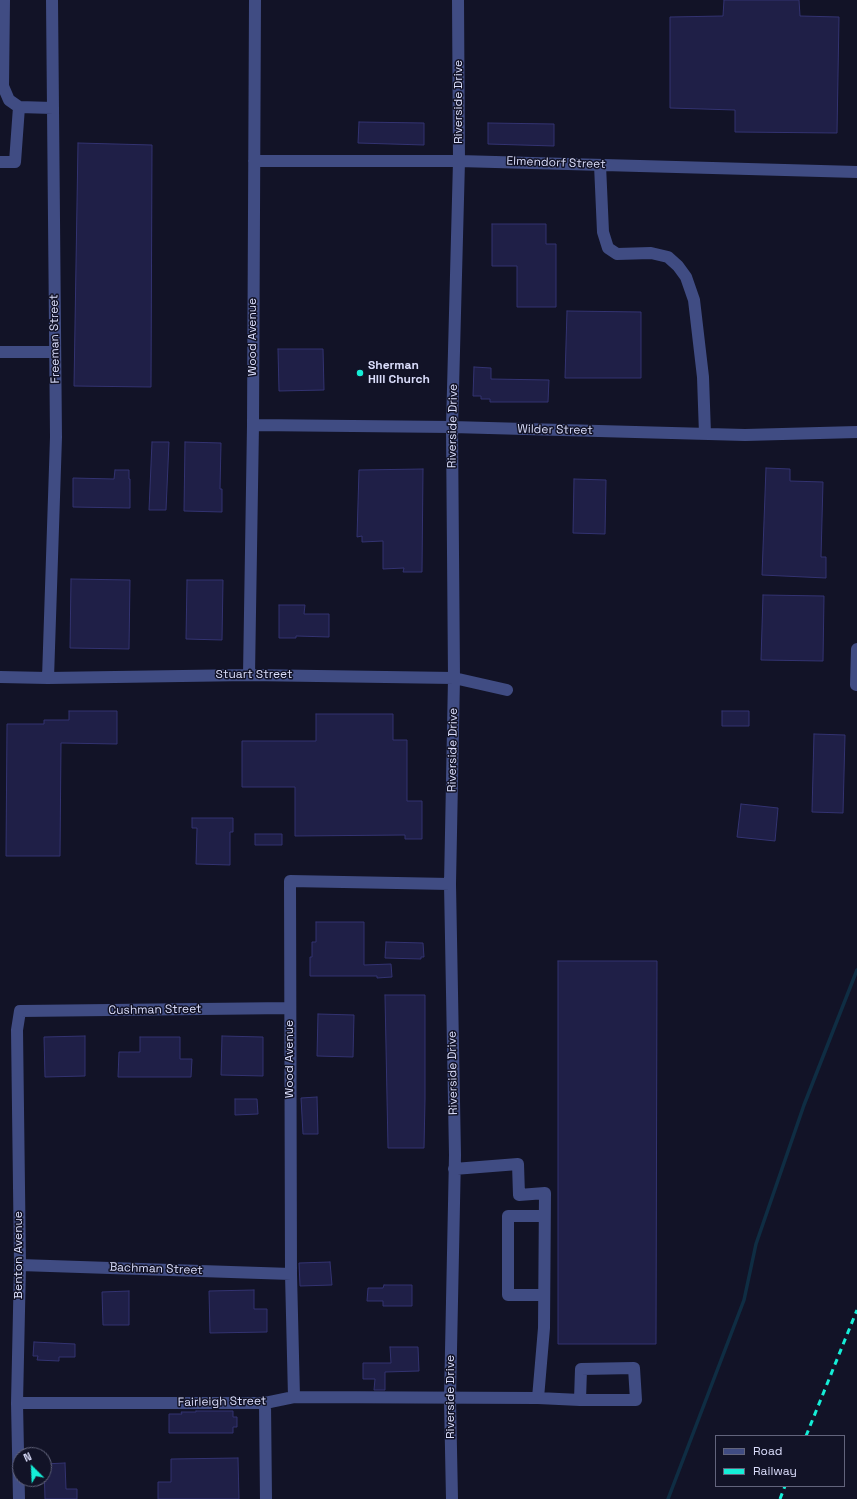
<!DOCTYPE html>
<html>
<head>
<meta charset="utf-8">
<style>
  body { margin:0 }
  #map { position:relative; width:857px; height:1499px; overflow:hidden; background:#121327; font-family:"Space Grotesk",sans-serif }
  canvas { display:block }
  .legend { position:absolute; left:715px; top:1435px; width:130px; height:52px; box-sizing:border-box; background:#121327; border:1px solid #62647c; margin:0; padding:5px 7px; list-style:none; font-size:12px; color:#dbdefc }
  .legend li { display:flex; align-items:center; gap:8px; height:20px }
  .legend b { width:20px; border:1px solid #62647c }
  .north { position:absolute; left:12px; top:1447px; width:40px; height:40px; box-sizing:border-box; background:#121327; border:1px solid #62647c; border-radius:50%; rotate:336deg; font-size:11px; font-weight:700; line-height:16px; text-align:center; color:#dbdefc }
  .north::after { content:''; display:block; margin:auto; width:14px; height:18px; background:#15eed7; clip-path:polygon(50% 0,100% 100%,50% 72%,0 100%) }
</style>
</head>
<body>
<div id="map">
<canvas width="857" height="1499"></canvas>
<ul class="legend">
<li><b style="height:5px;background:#404c83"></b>Road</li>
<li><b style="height:5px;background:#15eed7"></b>Railway</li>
</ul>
<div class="north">N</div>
</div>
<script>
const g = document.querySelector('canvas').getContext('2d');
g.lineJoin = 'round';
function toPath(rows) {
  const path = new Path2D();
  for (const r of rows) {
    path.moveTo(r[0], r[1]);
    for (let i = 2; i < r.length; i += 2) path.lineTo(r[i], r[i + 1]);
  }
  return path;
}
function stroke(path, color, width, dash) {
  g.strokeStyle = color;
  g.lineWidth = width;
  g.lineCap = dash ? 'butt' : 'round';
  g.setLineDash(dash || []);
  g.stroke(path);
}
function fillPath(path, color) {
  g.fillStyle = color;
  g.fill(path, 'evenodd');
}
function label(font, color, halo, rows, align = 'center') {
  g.font = font + ' "Space Grotesk",sans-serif';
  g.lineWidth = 3;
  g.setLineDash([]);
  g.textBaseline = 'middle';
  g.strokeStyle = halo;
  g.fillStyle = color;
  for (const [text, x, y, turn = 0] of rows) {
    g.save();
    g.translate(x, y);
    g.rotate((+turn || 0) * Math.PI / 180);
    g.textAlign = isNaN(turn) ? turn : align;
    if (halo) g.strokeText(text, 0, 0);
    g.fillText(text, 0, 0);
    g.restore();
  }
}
const stream = toPath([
  [668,1499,744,1300,756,1244,804,1105,857,970]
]);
const building = toPath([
  [724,0,799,0,800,16,839,17,837,133,735,132,735,110,670,108,670,17,723,16,724,0],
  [359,122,424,123,424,145,358,143,359,122],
  [488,123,554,124,554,146,488,144,488,123],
  [78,143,152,145,151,387,74,386,78,143],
  [492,224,546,224,546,244,556,244,556,307,517,307,517,266,492,266,492,224],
  [567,311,641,312,641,378,565,378,567,311],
  [278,349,323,349,324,390,279,391,278,349],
  [474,367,491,368,491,379,549,380,548,402,490,402,490,399,481,399,481,396,473,396,474,367],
  [152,442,169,442,166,510,149,510,152,442],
  [185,442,221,443,220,489,222,489,222,512,184,511,185,442],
  [766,468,790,469,790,481,823,482,821,557,826,557,826,578,762,575,766,468],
  [423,469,422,572,403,572,404,568,383,569,383,541,362,542,362,536,357,537,359,470,423,469],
  [115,470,129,470,129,479,130,479,130,508,73,507,73,478,114,479,115,470],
  [574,479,606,480,605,534,573,533,574,479],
  [71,579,130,580,129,649,70,648,71,579],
  [187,580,223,580,222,640,186,639,187,580],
  [763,595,824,596,823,661,761,660,763,595],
  [279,605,305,605,304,614,329,614,329,637,296,636,296,638,279,638,279,605],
  [69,711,117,711,117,744,61,743,60,856,6,856,7,724,44,724,44,720,69,720,69,711],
  [722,711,749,711,749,726,722,726,722,711],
  [316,714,393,714,393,740,407,740,407,801,422,801,422,839,405,839,405,835,295,836,295,787,242,787,242,741,316,741,316,714],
  [814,734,845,735,843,813,812,812,814,734],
  [741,804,778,808,775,841,737,837,741,804],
  [192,818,233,818,233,832,230,832,230,865,196,864,197,828,192,828,192,818],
  [255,834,282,834,282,845,255,845,255,834],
  [316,922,364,922,364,965,391,964,392,977,377,978,377,976,310,976,310,957,312,957,312,942,316,942,316,922],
  [386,942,423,943,424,957,421,957,421,959,385,958,386,942],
  [558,961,657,961,656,1344,558,1344,558,961],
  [385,995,425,995,425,1099,424,1148,388,1148,385,995],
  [318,1014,354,1015,353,1057,317,1056,318,1014],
  [85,1036,85,1076,45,1077,44,1037,85,1036],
  [222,1036,263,1037,263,1076,221,1075,222,1036],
  [140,1037,180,1037,180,1059,192,1059,191,1077,118,1077,119,1052,140,1052,140,1037],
  [317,1097,318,1134,303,1134,301,1098,317,1097],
  [235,1099,257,1099,258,1114,235,1115,235,1099],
  [330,1262,332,1285,300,1286,299,1263,330,1262],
  [384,1285,412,1285,412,1306,383,1306,383,1301,367,1301,368,1288,383,1288,384,1285],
  [254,1290,254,1309,267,1309,267,1332,210,1333,209,1291,254,1290],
  [129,1291,129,1325,103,1325,102,1292,129,1291],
  [34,1342,75,1344,75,1357,59,1357,59,1361,37,1360,38,1356,33,1356,34,1342],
  [390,1347,418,1347,419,1371,385,1372,385,1390,374,1390,375,1379,363,1379,363,1363,391,1363,390,1347],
  [196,1411,233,1411,233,1417,237,1417,237,1427,233,1427,233,1433,169,1433,169,1414,182,1414,181,1412,196,1412,196,1411],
  [238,1458,239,1499,158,1499,158,1482,171,1482,171,1459,238,1458],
  [65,1463,66,1489,77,1489,77,1499,45,1499,44,1464,65,1463]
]);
const minor = toPath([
  [0,85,3,86,4,0],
  [3,86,9,100,19,107,53,108],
  [254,161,459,161,857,172],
  [0,162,15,162,19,107],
  [600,165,603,232,608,248,617,254,651,253,668,257,678,266,686,277,694,300,703,377,705,434],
  [0,352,55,352],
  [253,425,452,427,745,435,857,432],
  [249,675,253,425,255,0],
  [0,677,48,678,249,675,454,678,507,690],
  [48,678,56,437,52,0],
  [856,685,857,649],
  [20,1265,291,1274],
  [544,1295,508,1295,508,1216,544,1216],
  [294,1397,291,1274,290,881,450,884],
  [538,1398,580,1400,636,1400,634,1368,581,1369,580,1400],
  [17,1403,265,1403,294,1397,538,1398,544,1328,545,1193,519,1195,518,1164,454,1169],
  [265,1403,266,1499],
  [19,1499,17,1403,20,1265,17,1030,20,1011,290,1008],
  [452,1499,450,1399,455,1155,450,884,454,678,452,427,459,161,458,0]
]);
const rail = toPath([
  [806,1436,857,1310],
  [780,1499,785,1486]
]);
const markers = [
  [360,373,4,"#15eed7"]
];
const streetNames = [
  ["Riverside Drive",459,102,-90],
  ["Elmendorf Street",556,163,2],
  ["Wood Avenue",253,337,-90],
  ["Freeman Street",55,339,-91],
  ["Riverside Drive",453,426,-89],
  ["Wilder Street",555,430,1],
  ["Stuart Street",254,675],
  ["Riverside Drive",453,750,-89],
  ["Cushman Street",155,1010,-1],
  ["Wood Avenue",290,1059,-90],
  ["Riverside Drive",453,1073,-91],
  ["Benton Avenue",19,1255,-90],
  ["Bachman Street",156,1269,2],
  ["Riverside Drive",451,1397,-90],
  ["Fairleigh Street",222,1402,-1]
];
const poiNames = [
  ["Sherman",368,366],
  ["Hill Church",368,380]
];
stroke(stream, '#0f2d43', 3.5);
fillPath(building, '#1f1f47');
stroke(building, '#333371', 1);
stroke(minor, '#404c83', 12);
stroke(rail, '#15eed7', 3, [6, 5]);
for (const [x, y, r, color] of markers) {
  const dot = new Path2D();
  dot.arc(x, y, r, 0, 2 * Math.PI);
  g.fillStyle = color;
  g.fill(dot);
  stroke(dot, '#121327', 1.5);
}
label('12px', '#dbdefc', '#121327', streetNames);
label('bold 12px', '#dbdefc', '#121327', poiNames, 'left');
</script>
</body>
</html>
